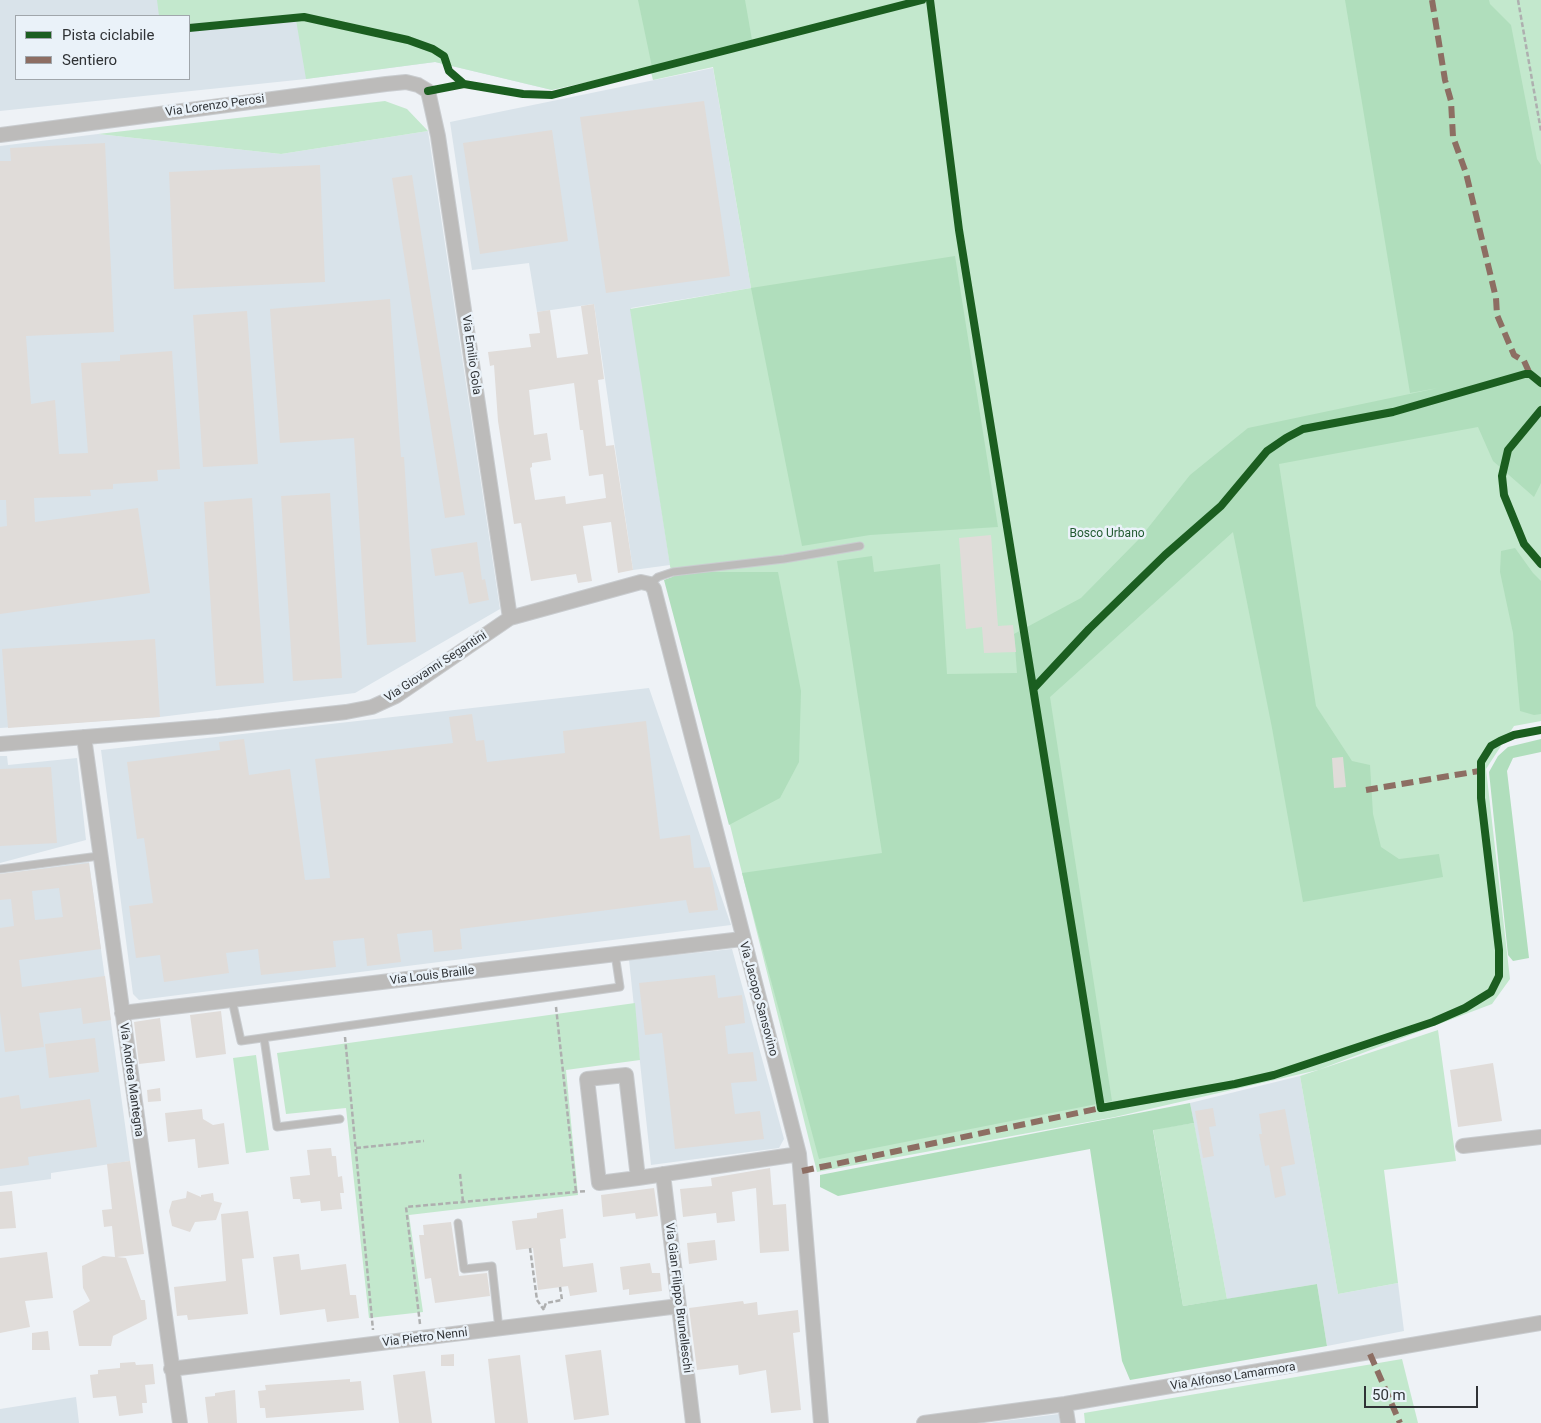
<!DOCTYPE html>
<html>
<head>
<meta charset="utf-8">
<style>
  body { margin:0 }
  #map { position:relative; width:1541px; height:1423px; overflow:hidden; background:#eef2f6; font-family:Roboto,sans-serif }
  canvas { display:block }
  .legend { position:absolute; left:15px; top:15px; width:175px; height:65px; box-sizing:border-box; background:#eaf2f9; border:1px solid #a0a6ab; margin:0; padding:6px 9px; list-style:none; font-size:15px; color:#303336 }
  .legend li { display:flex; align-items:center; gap:10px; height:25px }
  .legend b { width:25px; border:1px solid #a0a6ab }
  .scale { position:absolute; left:1364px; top:1386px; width:114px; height:22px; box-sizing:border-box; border:2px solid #303336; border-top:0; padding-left:6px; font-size:15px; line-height:18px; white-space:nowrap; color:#303336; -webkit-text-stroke:4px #eaf2f9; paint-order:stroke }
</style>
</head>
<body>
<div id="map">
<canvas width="1541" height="1423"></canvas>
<ul class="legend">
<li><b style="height:6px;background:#1b5e20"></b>Pista ciclabile</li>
<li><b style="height:6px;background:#8d6e63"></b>Sentiero</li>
</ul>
<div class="scale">50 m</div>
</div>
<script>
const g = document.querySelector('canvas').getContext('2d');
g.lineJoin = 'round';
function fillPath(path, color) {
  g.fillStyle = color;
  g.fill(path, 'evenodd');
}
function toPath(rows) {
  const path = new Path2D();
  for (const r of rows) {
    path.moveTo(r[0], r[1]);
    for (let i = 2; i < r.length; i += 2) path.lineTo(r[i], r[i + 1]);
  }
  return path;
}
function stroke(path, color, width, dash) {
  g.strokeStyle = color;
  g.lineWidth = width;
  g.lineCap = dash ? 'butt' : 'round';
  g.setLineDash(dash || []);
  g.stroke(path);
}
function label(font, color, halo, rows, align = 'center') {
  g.font = font + ' Roboto,sans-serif';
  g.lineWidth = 5;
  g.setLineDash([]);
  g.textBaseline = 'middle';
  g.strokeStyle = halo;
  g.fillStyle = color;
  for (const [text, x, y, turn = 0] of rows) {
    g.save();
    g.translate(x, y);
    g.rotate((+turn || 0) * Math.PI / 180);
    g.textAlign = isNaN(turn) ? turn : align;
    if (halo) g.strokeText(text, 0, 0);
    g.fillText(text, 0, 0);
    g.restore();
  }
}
const built = toPath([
  [0,0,636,0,552,90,435,62,306,79,0,111],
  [16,16,189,16,189,79,16,79],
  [713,68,751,288,631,308,670,565,633,570,594,304,537,312,529,263,472,270,450,122],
  [428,131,500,609,355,693,160,717,0,728,0,146,98,134,281,154],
  [649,688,731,925,139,1000,133,994,101,750],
  [0,756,7,756,8,765,77,758,86,840,0,863],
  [89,862,130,1161,51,1173,51,1179,0,1186,0,874],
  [732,949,784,1139,779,1148,651,1165,629,960],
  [1300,1076,1338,1294,1398,1283,1404,1331,1327,1346,1317,1284,1227,1299,1190,1103],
  [76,1397,79,1423,0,1423,0,1409],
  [1059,1414,1060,1423,988,1423]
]);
const green = toPath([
  [157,0,1541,0,1541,721,1514,726,1486,769,1510,979,1492,1004,1318,1070,1115,1117,817,1172,730,825,670,566,630,309,751,288,713,67,653,80,650,68,552,90,435,62,306,79,295,14,189,24,189,16,159,16],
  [385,101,407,109,428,131,281,154,98,134],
  [635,1003,640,1060,566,1070,578,1195,409,1215,423,1312,369,1318,346,1108,286,1114,277,1053],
  [1438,1030,1456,1161,1384,1170,1398,1283,1338,1294,1300,1076],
  [256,1055,269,1150,246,1153,233,1058],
  [1194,1123,1227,1299,1183,1306,1153,1129],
  [1402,1359,1418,1423,1085,1423,1084,1413]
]);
const forest = toPath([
  [638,0,745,0,752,40,652,67],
  [1345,0,1489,0,1490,4,1511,25,1537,159,1541,165,1541,483,1534,497,1493,461,1478,427,1279,464,1316,706,1352,761,1370,765,1373,814,1381,847,1399,859,1439,854,1443,877,1303,902,1272,728,1233,532,1050,697,1112,1101,819,1159,742,873,882,853,837,561,872,556,874,572,940,564,947,674,1017,673,1014,634,1081,598,1140,538,1190,475,1248,428,1438,388,1410,393],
  [955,256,998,527,870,535,802,546,751,288],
  [1515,548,1533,573,1541,581,1541,714,1534,715,1520,711,1513,633,1500,572,1501,551],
  [711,572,778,572,801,691,799,762,780,798,729,825,664,580,680,574],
  [1541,739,1541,752,1513,758,1507,771,1529,958,1513,961,1508,955,1489,772,1498,756,1508,747],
  [1190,1103,1194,1123,1153,1130,1183,1306,1317,1284,1327,1346,1130,1380,1122,1361,1090,1149,838,1196,820,1187,820,1175]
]);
const building = toPath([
  [704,101,730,276,606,293,580,117],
  [552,130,568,241,480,254,463,143],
  [105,143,114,332,26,336,31,404,55,400,59,454,88,453,81,363,120,361,120,355,172,351,180,469,157,470,158,481,113,484,113,489,90,490,91,496,34,498,35,522,138,508,150,593,0,614,0,527,7,526,6,500,0,500,0,161,11,161,10,148],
  [320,165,325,282,174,289,169,172],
  [412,175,465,515,445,518,392,178],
  [390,299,401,457,404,457,416,642,367,645,354,438,280,443,270,309],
  [594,304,604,379,598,380,606,446,614,445,633,570,618,573,611,522,583,526,592,581,578,583,576,574,531,581,521,523,514,524,498,421,494,365,490,366,488,352,531,347,529,334,540,333,537,312,550,310,557,358,588,354,581,306],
  [574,383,580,430,583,430,589,476,603,474,606,498,566,504,565,496,535,500,530,468,532,467,532,463,551,460,547,433,534,435,529,390],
  [247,311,258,464,203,467,193,315],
  [330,493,342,678,293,681,281,496],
  [252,498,264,683,216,686,204,502],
  [991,535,998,626,1013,625,1016,652,984,653,982,627,966,629,959,538],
  [477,542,482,580,485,579,489,600,469,604,463,572,435,576,431,549],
  [155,639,160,717,8,728,2,649],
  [472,714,476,741,484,740,487,762,565,753,563,731,646,721,660,839,690,835,694,868,710,867,718,910,689,913,686,900,460,929,462,949,434,952,432,930,397,934,401,962,367,966,364,938,333,941,336,967,261,975,258,949,226,953,229,973,164,982,160,955,136,958,129,906,153,903,144,838,137,839,127,762,220,750,219,742,244,739,249,775,290,769,305,880,330,878,315,759,453,743,449,717],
  [1343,757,1346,787,1334,788,1332,758],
  [51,767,57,843,0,846,0,769],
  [89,863,101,949,19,960,22,987,105,976,111,1020,83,1024,81,1008,39,1013,44,1047,5,1052,0,1012,0,928,14,926,11,899,0,900,0,874],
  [59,888,63,917,35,920,32,891],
  [715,975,718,998,742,995,745,1023,725,1026,728,1054,753,1052,757,1081,731,1083,735,1114,760,1111,764,1139,675,1149,662,1033,645,1035,639,983],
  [221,1011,226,1054,196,1058,190,1015],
  [160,1018,165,1061,139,1064,134,1022],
  [95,1038,99,1072,49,1078,45,1044],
  [1493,1063,1502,1121,1458,1127,1450,1070],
  [160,1088,161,1101,148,1102,147,1090],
  [19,1095,21,1109,90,1099,97,1147,28,1157,29,1165,0,1169,0,1098],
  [1213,1108,1216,1126,1209,1127,1214,1156,1203,1158,1195,1111],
  [202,1109,203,1119,213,1125,224,1123,229,1164,198,1168,195,1139,168,1142,165,1113],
  [1285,1109,1295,1164,1281,1167,1286,1195,1275,1198,1269,1165,1265,1166,1259,1134,1262,1134,1259,1114],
  [331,1148,332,1156,336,1156,338,1177,342,1176,344,1193,340,1193,342,1209,321,1211,320,1201,301,1203,300,1199,293,1199,290,1177,310,1175,307,1150],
  [130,1161,144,1254,117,1257,126,1258,141,1300,145,1300,147,1319,113,1336,111,1346,79,1346,73,1311,90,1301,83,1288,82,1266,103,1256,115,1257,112,1226,104,1227,102,1210,112,1209,107,1164],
  [770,1168,773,1205,786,1204,789,1251,760,1253,756,1188,732,1192,735,1221,717,1223,716,1213,683,1217,680,1189,712,1186,711,1178],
  [654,1188,658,1216,636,1219,635,1213,603,1217,601,1195],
  [12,1191,16,1228,0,1229,0,1192],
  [187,1191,201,1197,201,1195,213,1193,214,1201,222,1203,216,1220,195,1222,190,1232,172,1226,169,1211,172,1201,186,1198],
  [563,1209,566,1238,560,1239,563,1267,593,1263,597,1292,570,1296,568,1286,538,1290,533,1248,516,1250,512,1221,537,1218,537,1213],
  [248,1211,254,1258,242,1259,248,1314,188,1320,187,1315,177,1316,174,1287,226,1281,221,1214],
  [451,1222,459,1276,487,1273,490,1296,435,1303,431,1278,425,1279,419,1235,424,1235,423,1225],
  [715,1240,717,1260,689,1264,687,1243],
  [47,1252,53,1298,25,1301,30,1327,0,1333,0,1258],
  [299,1254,301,1270,346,1264,350,1295,356,1295,359,1318,327,1322,325,1309,280,1315,273,1257],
  [650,1263,652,1273,660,1273,662,1291,629,1295,629,1289,623,1290,620,1267],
  [743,1301,744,1304,757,1302,758,1315,798,1310,800,1332,793,1333,801,1410,771,1413,766,1370,739,1375,738,1365,697,1370,689,1308],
  [48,1331,50,1350,32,1350,32,1333],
  [601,1350,609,1415,574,1420,565,1355],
  [454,1354,454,1366,441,1366,441,1355],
  [520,1355,528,1423,495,1423,488,1359],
  [135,1362,136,1365,153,1364,155,1384,145,1385,147,1403,142,1403,143,1413,119,1416,116,1396,93,1398,90,1375,98,1374,98,1370,120,1368,120,1363],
  [425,1371,432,1423,399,1423,393,1375],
  [350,1379,350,1382,361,1381,364,1410,266,1418,265,1408,260,1408,258,1391,266,1390,265,1385],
  [235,1390,237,1423,208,1423,205,1397,215,1396,215,1393]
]);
const path = toPath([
  [1518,0,1541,131],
  [556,1007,576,1192],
  [345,1037,373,1330],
  [356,1148,424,1141],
  [460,1174,463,1202],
  [530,1248,537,1300,544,1310],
  [544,1308,546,1303,562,1300,560,1287],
  [420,1324,406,1207,587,1191]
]);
const lane = toPath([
  [650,584,658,577,673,572,784,559,860,546],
  [0,869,99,856],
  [232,1000,241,1041,620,987,615,954],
  [264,1038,277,1127,340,1119],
  [458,1223,464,1269,492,1266,499,1329]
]);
const street = toPath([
  [0,135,386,84,406,82,418,85,428,91,438,136,510,618],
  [84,737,180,1423],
  [0,744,219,726,346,712,372,707,396,696,510,618,641,582,650,584,654,589,799,1154,821,1423],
  [122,1013,742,939],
  [1463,1146,1541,1137],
  [663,1174,693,1423],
  [638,1178,626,1075,587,1079,599,1183,638,1178,799,1154],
  [171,1369,679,1306],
  [1065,1404,1068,1423],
  [924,1423,1065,1404,1541,1323]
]);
const quiet = toPath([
  [1432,0,1445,80,1451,101,1453,137,1466,173,1496,298,1497,315,1514,355,1524,361,1530,374],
  [1366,790,1479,771],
  [802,1171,1101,1108],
  [1370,1354,1400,1423]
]);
const cycleway = toPath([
  [930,0,959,230,1101,1108,1235,1084,1274,1075,1433,1022,1465,1008,1491,992,1499,976,1499,950,1481,798,1481,762,1491,746,1500,741,1514,735,1541,730],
  [189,28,304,17,408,40,433,49,444,56,449,71,464,84],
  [428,91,464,84,523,94,552,95,922,0],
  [1541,410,1508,450,1502,476,1504,495,1524,544,1541,564],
  [1034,688,1089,629,1165,555,1221,506,1267,451,1286,438,1303,429,1393,412,1525,374,1530,374,1541,383]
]);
const streetNames = [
  ["Via Lorenzo Perosi",215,106,-8],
  ["Via Emilio Gola",471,355,82],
  ["Via Giovanni Segantini",436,667,-33],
  ["Via Louis Braille",432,976,-7],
  ["Via Jacopo Sansovino",758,999,75],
  ["Via Andrea Mantegna",131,1080,82],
  ["Via Gian Filippo Brunelleschi",678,1298,83],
  ["Via Pietro Nenni",425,1338,-7],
  ["Via Alfonso Lamarmora",1233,1377,-9]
];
const parkNames = [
  ["Bosco Urbano",1107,534]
];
fillPath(built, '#d9e3ea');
fillPath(green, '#c3e8cd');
fillPath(forest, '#b0debc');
fillPath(building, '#e0dcd9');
stroke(lane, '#c9cccf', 9);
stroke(street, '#c9cccf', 16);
stroke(path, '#aeafaf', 2.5, [5, 2.5]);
stroke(lane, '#bcbbba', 7);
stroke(street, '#bcbbba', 14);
stroke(quiet, '#8d6e63', 6, [12, 6]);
stroke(cycleway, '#1b5e20', 8);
label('12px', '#303336', '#eaf2f9', streetNames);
label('12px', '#225a31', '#eaf2f9', parkNames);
</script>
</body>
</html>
